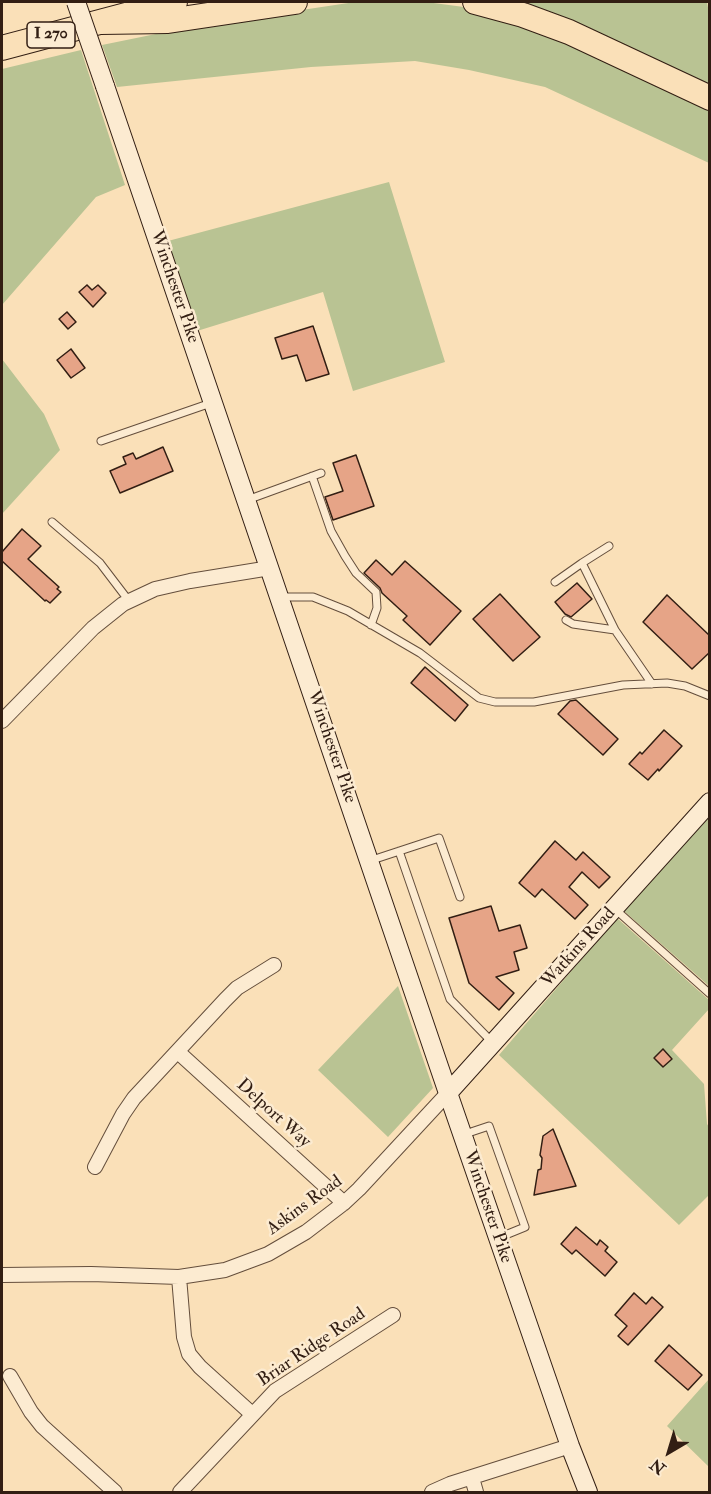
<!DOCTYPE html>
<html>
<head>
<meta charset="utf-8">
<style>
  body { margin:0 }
  #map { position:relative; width:711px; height:1494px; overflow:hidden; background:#fae0b8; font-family:"IM FELL Double Pica",serif }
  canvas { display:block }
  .frame { position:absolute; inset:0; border:3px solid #321e13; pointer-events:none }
  .north { position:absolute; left:639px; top:1422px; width:60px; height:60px; -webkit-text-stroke:4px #fcebd1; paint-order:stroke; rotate:218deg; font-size:16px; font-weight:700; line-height:24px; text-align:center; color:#321e13 }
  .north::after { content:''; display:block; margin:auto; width:21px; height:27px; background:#321e13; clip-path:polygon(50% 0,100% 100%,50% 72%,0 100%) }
</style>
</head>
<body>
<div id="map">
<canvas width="711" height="1494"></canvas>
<div class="frame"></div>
<div class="north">N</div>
</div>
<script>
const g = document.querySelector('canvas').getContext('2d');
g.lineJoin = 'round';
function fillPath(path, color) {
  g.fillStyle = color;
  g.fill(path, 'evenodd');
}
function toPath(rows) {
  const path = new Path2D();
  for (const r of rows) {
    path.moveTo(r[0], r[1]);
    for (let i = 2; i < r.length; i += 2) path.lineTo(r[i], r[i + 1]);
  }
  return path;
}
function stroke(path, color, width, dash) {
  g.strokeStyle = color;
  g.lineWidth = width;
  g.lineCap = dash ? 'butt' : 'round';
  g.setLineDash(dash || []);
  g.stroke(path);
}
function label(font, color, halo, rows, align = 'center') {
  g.font = font + ' "IM FELL Double Pica",serif';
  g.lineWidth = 5;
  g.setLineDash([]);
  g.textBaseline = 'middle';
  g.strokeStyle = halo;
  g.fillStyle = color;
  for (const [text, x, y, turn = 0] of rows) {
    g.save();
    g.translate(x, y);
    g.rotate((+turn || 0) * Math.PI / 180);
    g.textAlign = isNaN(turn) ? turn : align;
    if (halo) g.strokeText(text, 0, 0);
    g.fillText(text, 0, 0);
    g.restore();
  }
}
const green = toPath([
  [355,2,426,2,464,7,518,20,709,106,709,163,545,87,469,70,415,61,311,67,117,87,102,45,195,26],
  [497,2,707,2,710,19,709,92],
  [81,50,125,185,96,197,2,305,2,69],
  [389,182,445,362,353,391,323,292,197,331,168,241],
  [2,359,44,414,60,450,2,514],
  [709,814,709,986,624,911],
  [617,918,709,1000,709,1009,672,1050,704,1084,707,1124,709,1127,709,1195,679,1225,499,1055],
  [398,986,433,1088,388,1137,318,1070],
  [709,1379,709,1467,667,1426]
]);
const building = toPath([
  [87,285,92,290,98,285,106,293,93,307,79,292,87,285],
  [67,312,76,322,68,329,59,319,67,312],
  [313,326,329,374,306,381,297,355,282,359,275,338,313,326],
  [71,349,85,368,71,378,57,360,71,349],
  [163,447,173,471,120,493,110,471,126,464,123,457,133,453,136,459,163,447],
  [356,455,374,506,333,520,325,497,343,491,333,463,356,455],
  [22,529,41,546,28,559,59,587,57,589,61,592,50,603,46,600,45,601,2,561,2,552,22,529],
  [376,560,392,575,405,561,461,611,430,645,403,620,407,616,382,593,380,588,364,573,376,560],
  [577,583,592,599,571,617,565,614,555,602,577,583],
  [500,594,540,637,513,661,473,619,500,594],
  [667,595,710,636,710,652,692,669,643,622,667,595],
  [425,667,468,705,455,721,411,683,425,667],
  [576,700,618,739,603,755,558,714,570,701,576,700],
  [664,730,682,746,659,771,658,769,648,780,629,764,640,752,642,754,664,730],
  [555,841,576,860,583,852,610,877,599,888,582,872,569,887,588,905,575,919,542,889,535,897,519,883,555,841],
  [491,906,499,931,520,925,527,948,514,952,519,970,496,977,514,993,499,1010,469,983,449,918,491,906],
  [663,1049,672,1059,663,1067,654,1058,663,1049],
  [553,1129,576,1186,534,1195,538,1170,541,1169,542,1158,540,1155,543,1136,553,1129],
  [576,1227,597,1245,600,1240,608,1247,605,1251,617,1262,605,1276,576,1250,572,1254,561,1244,576,1227],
  [634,1293,646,1304,652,1297,663,1307,628,1345,618,1336,627,1326,615,1315,634,1293],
  [669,1345,702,1375,688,1390,655,1361,669,1345]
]);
const lane = toPath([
  [101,441,211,403],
  [312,476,331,531,345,556,356,573,376,592,377,608,371,625],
  [247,500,321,473],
  [52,522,100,563,129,601],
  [582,563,609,546],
  [555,582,582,563,615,630],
  [280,597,313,597,348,611,420,653,479,698,495,702,534,702,623,685,667,683,685,686,710,696],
  [566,620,573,624,615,630,652,684],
  [399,851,450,999,492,1042],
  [369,861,439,838,460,897],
  [616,910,710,994],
  [462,1135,489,1126,525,1227,498,1238]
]);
const street = toPath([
  [2,721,93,628,123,604,155,589,190,581,270,568],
  [178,1052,344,1203],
  [95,1167,123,1114,134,1098,225,1000,237,988,274,965],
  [2,1275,91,1274,179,1277,225,1270,268,1254,306,1232,344,1203,359,1189,448,1093],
  [179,1277,184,1337,189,1354,200,1367,252,1414],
  [10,1376,31,1412,42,1426,115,1492],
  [472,1478,476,1492],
  [180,1492,275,1391,393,1315],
  [432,1492,450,1484,570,1446]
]);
const secondary = toPath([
  [105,86,448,1093,570,1446,588,1492],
  [448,1093,710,802]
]);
const highway = toPath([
  [475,2,523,15,569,32,710,98],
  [100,22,168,21,295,2],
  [2,48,175,2]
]);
const secondaryBridge = toPath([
  [76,2,105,86]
]);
const shields = [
  [51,35,48]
];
const shieldNames = [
  ["I 270",51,35]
];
const streetNames = [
  ["Winchester Pike",174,287,71],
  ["Winchester Pike",331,747,71],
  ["Watkins Road",579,948,-48],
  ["Delport Way",273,1114,42],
  ["Askins Road",305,1206,-36],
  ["Winchester Pike",487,1207,71],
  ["Briar Ridge Road",312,1348,-34]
];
fillPath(green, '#b9c393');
fillPath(building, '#e6a487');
stroke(building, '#321e13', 1.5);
stroke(lane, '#644e3c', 9);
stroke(street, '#644e3c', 16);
stroke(secondary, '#321e13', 20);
stroke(highway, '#321e13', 26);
stroke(lane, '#fcebd1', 7);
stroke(street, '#fcebd1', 14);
stroke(secondary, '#fcebd1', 18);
stroke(highway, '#fae0b8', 24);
stroke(secondaryBridge, '#321e13', 20, []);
stroke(secondaryBridge, '#fcebd1', 18);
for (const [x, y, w] of shields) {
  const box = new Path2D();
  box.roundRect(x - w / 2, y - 13, w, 26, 4.5);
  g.fillStyle = '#fcebd1';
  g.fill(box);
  stroke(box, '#321e13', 1.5);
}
label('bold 16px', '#321e13', null, shieldNames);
label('18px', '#321e13', '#fcebd1', streetNames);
</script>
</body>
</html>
